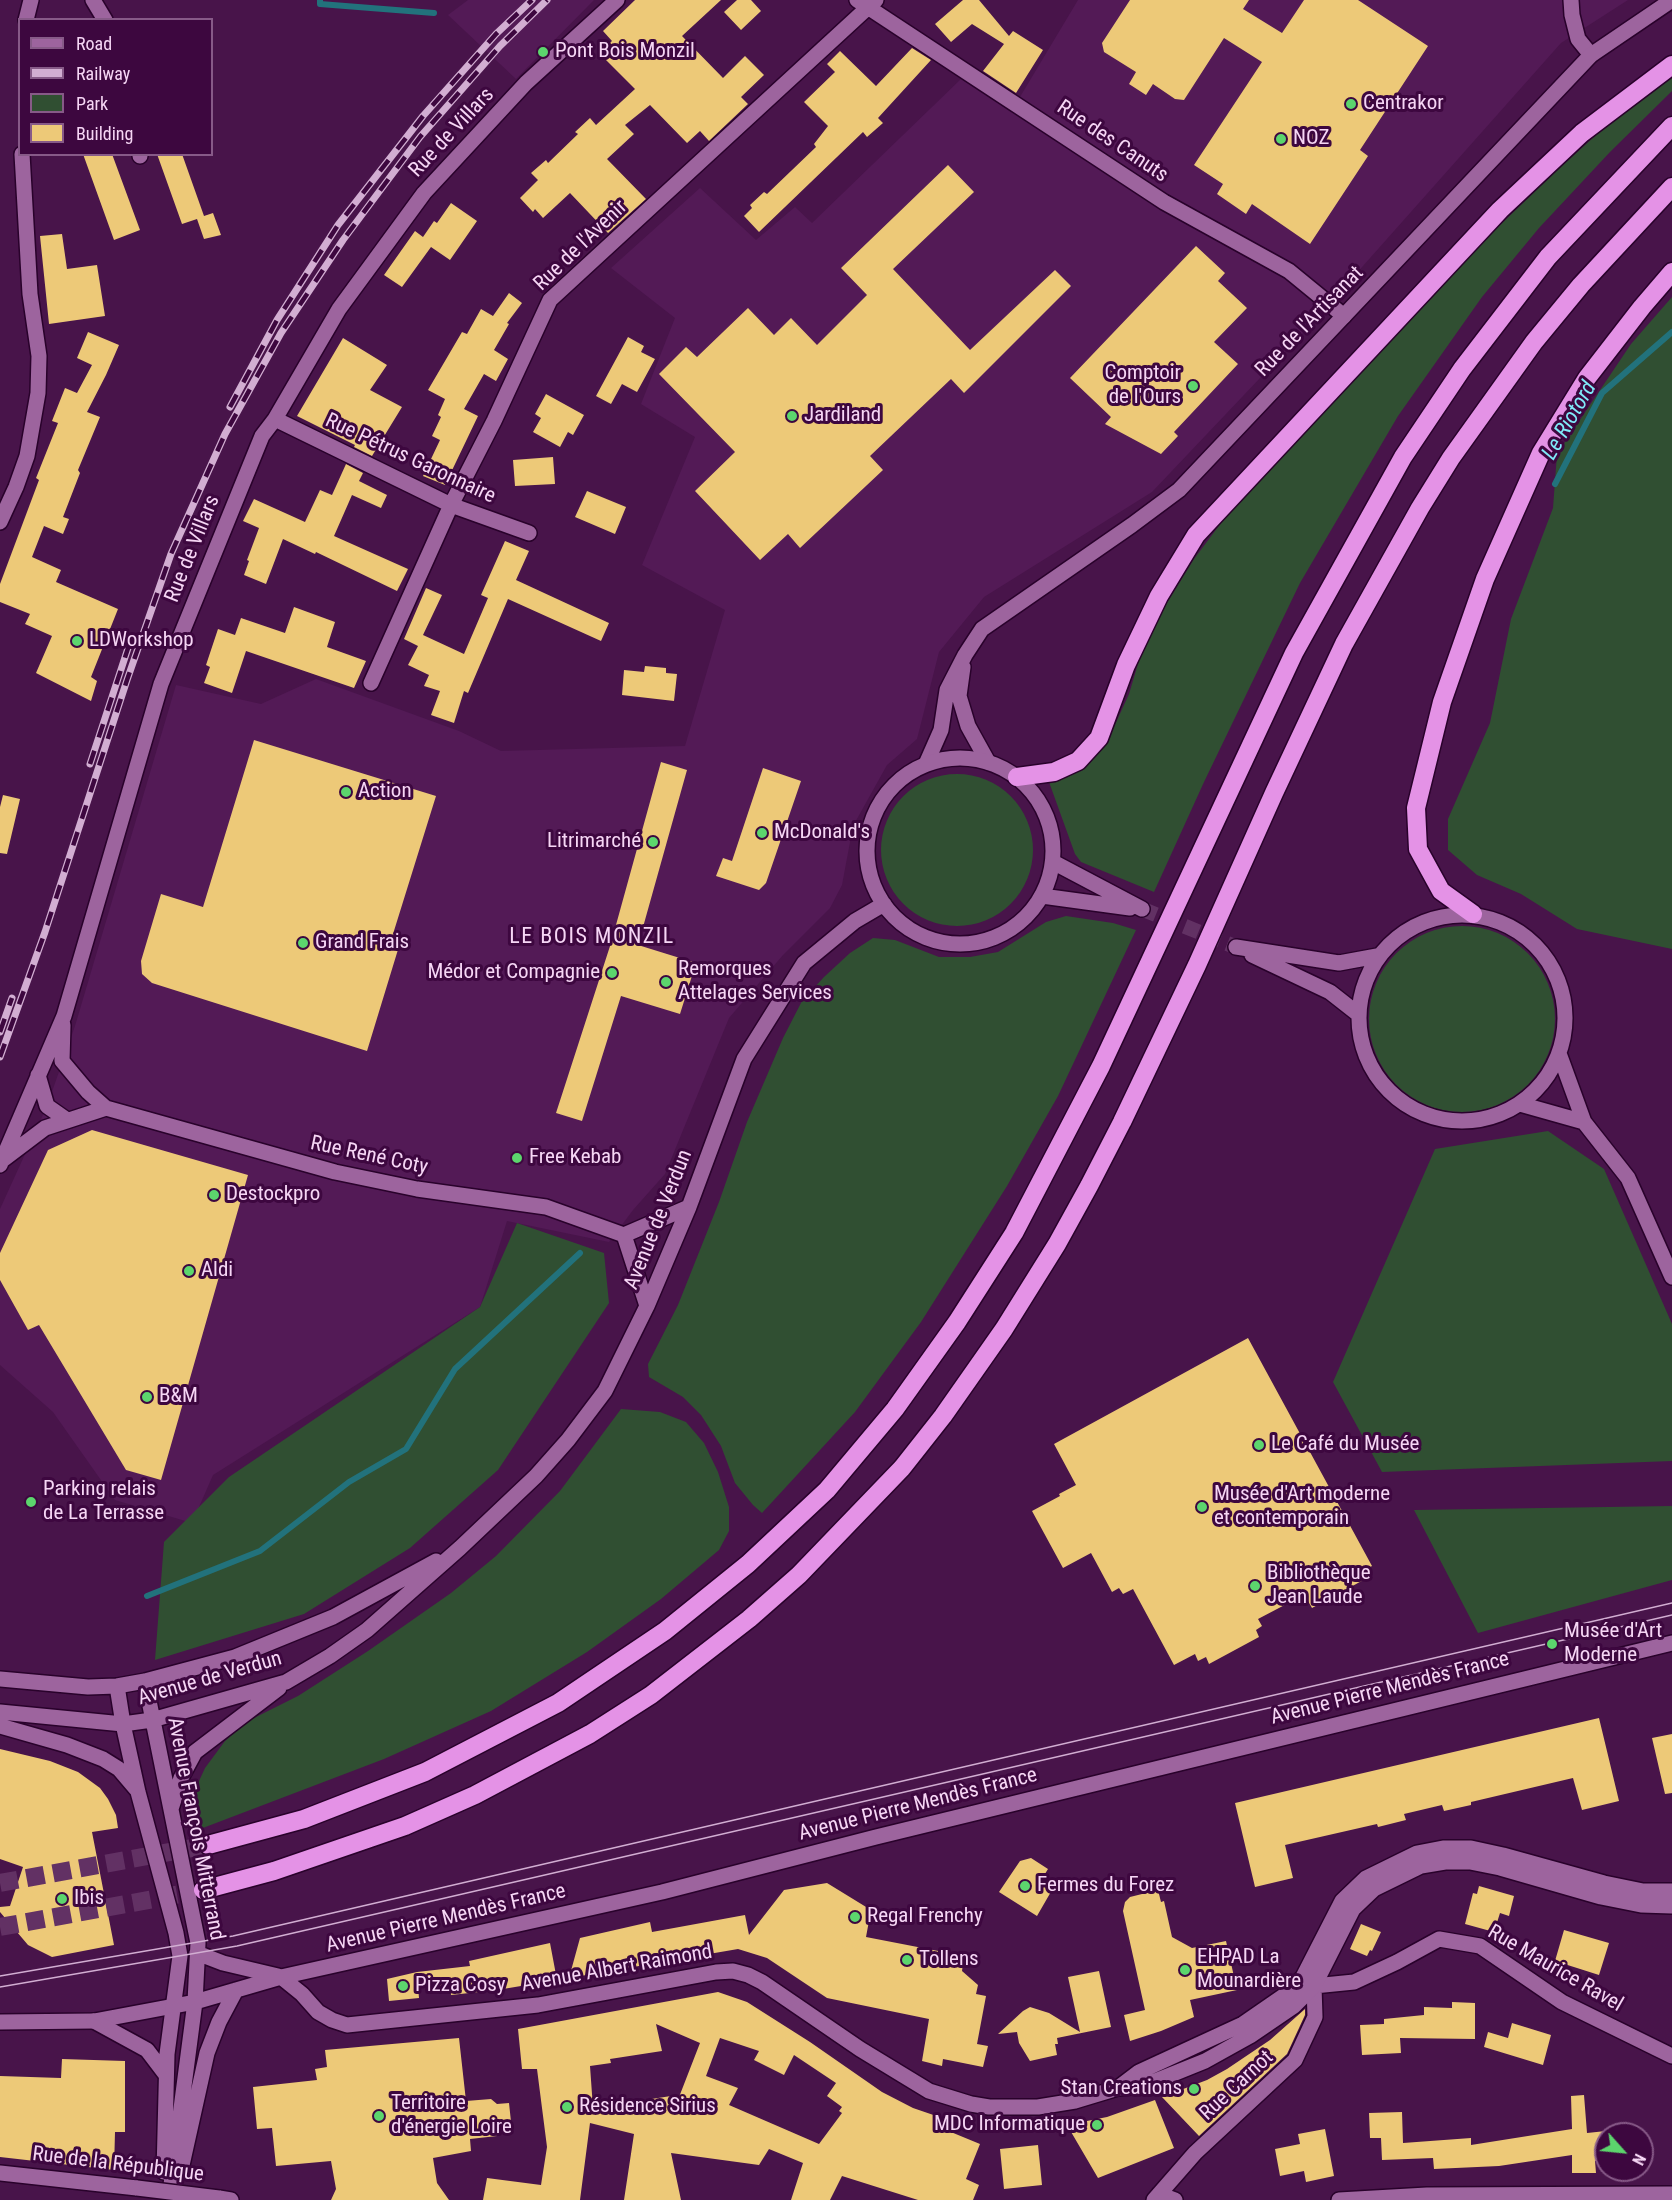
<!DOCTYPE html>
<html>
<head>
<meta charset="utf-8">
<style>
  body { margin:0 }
  #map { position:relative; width:1672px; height:2200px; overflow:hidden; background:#48144a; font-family:"Roboto Condensed",sans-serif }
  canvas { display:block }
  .legend { position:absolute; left:18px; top:18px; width:195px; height:138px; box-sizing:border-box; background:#3d073f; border:2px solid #875a88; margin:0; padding:8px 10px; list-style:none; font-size:18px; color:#f6d6f5 }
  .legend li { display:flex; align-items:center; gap:12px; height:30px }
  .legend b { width:30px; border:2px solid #875a88 }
  .north { position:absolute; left:1594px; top:2122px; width:60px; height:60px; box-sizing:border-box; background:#3d073f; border:2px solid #875a88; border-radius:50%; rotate:117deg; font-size:16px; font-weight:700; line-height:24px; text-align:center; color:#f6d6f5 }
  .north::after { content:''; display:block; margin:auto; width:21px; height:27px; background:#5cd56d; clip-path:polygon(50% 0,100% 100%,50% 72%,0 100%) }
</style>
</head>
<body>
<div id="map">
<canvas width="1672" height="2200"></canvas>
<ul class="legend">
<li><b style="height:8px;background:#9d649e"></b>Road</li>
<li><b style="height:8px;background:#d2aed2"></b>Railway</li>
<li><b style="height:16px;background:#304f32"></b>Park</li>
<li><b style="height:16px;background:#edc978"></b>Building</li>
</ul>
<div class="north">N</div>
</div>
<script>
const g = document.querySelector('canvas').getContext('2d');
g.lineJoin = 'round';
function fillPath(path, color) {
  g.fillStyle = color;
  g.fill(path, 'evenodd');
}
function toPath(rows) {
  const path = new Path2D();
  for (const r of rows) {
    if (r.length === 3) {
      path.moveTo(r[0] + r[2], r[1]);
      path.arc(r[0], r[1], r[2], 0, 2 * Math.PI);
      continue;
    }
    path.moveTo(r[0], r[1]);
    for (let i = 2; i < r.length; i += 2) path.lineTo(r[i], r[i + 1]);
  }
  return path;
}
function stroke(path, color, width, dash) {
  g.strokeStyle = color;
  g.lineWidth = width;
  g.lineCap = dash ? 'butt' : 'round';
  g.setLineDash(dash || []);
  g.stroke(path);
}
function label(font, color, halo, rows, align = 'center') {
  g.font = font + ' "Roboto Condensed",sans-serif';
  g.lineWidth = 6;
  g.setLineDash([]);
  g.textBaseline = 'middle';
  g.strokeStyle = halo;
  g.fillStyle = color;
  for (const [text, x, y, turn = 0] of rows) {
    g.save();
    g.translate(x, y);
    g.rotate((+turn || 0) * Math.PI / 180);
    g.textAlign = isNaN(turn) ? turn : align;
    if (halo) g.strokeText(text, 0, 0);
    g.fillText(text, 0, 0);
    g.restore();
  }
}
const built = toPath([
  [468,0,594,0,516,79,448,15],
  [1078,0,1628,0,1561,43,1315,320,1152,492,984,597,939,652,917,739,887,765,853,826,842,885,830,908,783,955,729,1018,665,1174,633,1210,609,1242,507,1221,480,1307,213,1475,192,1523,115,1500,53,1412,0,1365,0,1209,47,1106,75,1026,176,685,261,704,316,679,459,731,501,751,685,746,725,610,642,565,695,437,641,404,675,318,611,268,700,188,756,240,795,207,812,223,961,79,1011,112]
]);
const green = toPath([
  [1672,76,1672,91,1610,152,1539,228,1482,297,1398,416,1300,583,1204,782,1154,892,1081,862,1075,854,1049,782,1086,766,1098,753,1113,729,1129,694,1140,657,1165,606,1194,559,1224,519,1256,482,1406,321,1499,226,1555,172,1605,127],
  [1672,297,1672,949,1577,929,1521,894,1477,875,1448,850,1448,819,1490,723,1511,619,1553,508,1557,454,1631,344],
  [957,850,76],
  [1066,916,1113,923,1136,930,1058,1096,1007,1186,921,1322,855,1412,762,1513,753,1505,735,1483,721,1446,701,1415,683,1397,649,1377,648,1364,678,1305,719,1202,747,1122,783,1038,802,1001,824,977,850,953,873,938,895,940,939,957,970,957,998,952,1046,922],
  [1462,1019,93],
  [1548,1131,1604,1169,1672,1324,1672,1461,1382,1472,1333,1382,1435,1149],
  [517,1223,604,1253,609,1303,498,1470,410,1548,304,1614,155,1660,164,1542,229,1477,480,1307],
  [621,1409,660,1412,686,1422,704,1443,718,1472,729,1507,729,1531,719,1550,661,1599,587,1652,491,1711,384,1759,195,1831,190,1810,193,1794,205,1768,225,1741,246,1722,298,1696,368,1651,451,1593,496,1556,560,1491],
  [1672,1506,1672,1580,1478,1633,1414,1510]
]);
const stream = toPath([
  [320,0,320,4,434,13],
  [1555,484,1602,393,1672,332],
  [147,1596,260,1551,349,1482,406,1449,455,1369,580,1253]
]);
const building = toPath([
  [635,0,721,0,682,36,723,78,745,56,764,75,741,97,748,104,709,141,700,131,687,143,650,105,625,125,634,134,607,159,646,199,608,233,570,193,543,218,535,209,533,212,520,198,538,180,531,173,546,160,548,163,578,134,575,132,590,118,596,125,635,89,599,53,612,41,603,31],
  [737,0,751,0,761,11,741,30,724,12],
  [963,0,979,0,1009,36,1013,31,1043,50,1016,93,983,71,1004,44,972,24,951,42,935,24],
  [1130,0,1249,0,1243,9,1282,33,1304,0,1358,0,1428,46,1360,150,1368,156,1310,244,1252,204,1246,214,1217,194,1223,184,1194,165,1262,62,1224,38,1184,100,1175,99,1153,84,1146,95,1129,84,1136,72,1104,52,1102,43],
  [912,48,931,60,878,118,883,123,867,137,863,132,759,232,744,216,752,208,750,205,764,192,767,194,816,147,814,144,828,126,804,102,835,72,827,64,840,51,876,86],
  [83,154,112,154,140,230,114,240],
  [157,154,182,154,204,216,213,213,221,235,204,239,197,219,182,224],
  [948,165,974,192,893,269,970,350,1055,270,1071,286,964,393,951,379,870,456,883,470,800,548,788,534,760,560,695,491,735,452,659,374,686,347,697,357,748,308,774,335,791,318,817,345,867,295,841,268],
  [451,203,477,221,450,260,431,247,402,287,384,275,415,231,423,237,434,221,437,223],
  [62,234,67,269,97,265,105,316,49,324,40,236],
  [1196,246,1225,273,1218,281,1247,308,1214,342,1238,364,1174,432,1178,436,1161,454,1105,424,1111,417,1070,378],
  [509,293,522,303,507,323,509,324,494,350,508,359,496,381,484,374,464,409,478,416,445,485,423,476,440,440,432,436,441,417,438,415,445,399,428,390,462,332,467,334,481,309,493,316],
  [88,332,119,345,106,375,87,412,100,417,78,470,80,473,63,517,69,519,63,534,44,526,32,557,61,570,56,582,118,609,91,677,97,681,91,701,36,673,52,636,25,624,30,614,0,602,0,584,39,480,36,478,58,423,52,421,65,388,77,393,92,365,77,358],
  [628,337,644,346,641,352,655,359,637,392,622,384,611,404,596,396],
  [343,338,387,365,370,390,402,407,372,456,354,447,355,445,297,416],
  [546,394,584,415,573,435,568,432,560,447,533,432,541,418,535,414],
  [553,457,555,484,515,486,513,460],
  [346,464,363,473,359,481,387,495,381,508,352,495,334,536,408,569,397,591,316,552,315,554,283,539,266,584,244,575,249,561,247,560,259,528,243,521,254,499,305,522,320,490,332,495],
  [587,491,626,507,615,534,575,517],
  [505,541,529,551,516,580,609,623,601,641,508,599,468,693,464,691,454,723,431,715,440,691,424,686,429,675,408,665,418,646,404,639,426,588,442,595,423,635,464,654,488,598,481,595],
  [294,607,335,622,327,647,366,661,354,688,246,651,232,693,204,683,210,667,206,665,218,629,235,635,241,618,285,633],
  [645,666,666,668,666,673,677,674,674,701,622,695,624,670,644,672],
  [254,740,436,796,393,934,398,936,396,942,400,943,367,1051,152,983,142,974,141,961,161,894,203,907],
  [661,762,687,770,638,945,696,963,680,1014,621,996,582,1121,556,1113,611,943],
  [763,768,801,781,766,883,759,890,716,876,723,858,732,861],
  [3,795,20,799,7,854,0,853,0,807],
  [92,1130,248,1175,161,1480,126,1470,39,1325,28,1330,0,1280,0,1253,48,1150],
  [1248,1338,1372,1566,1365,1570,1369,1577,1312,1608,1308,1601,1301,1605,1298,1598,1258,1619,1262,1626,1256,1630,1259,1637,1209,1664,1206,1657,1198,1661,1195,1654,1174,1665,1133,1589,1123,1594,1119,1588,1112,1592,1091,1553,1063,1568,1032,1511,1060,1496,1059,1494,1076,1485,1054,1444],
  [1599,1718,1619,1801,1582,1810,1573,1778,1471,1802,1471,1805,1444,1811,1442,1805,1404,1814,1406,1820,1378,1827,1377,1824,1285,1845,1293,1878,1255,1887,1235,1803],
  [1672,1734,1672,1793,1665,1794,1652,1738],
  [0,1749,50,1761,78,1772,100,1788,108,1799,116,1815,118,1828,92,1832,114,1945,52,1957,28,1945,0,1912,0,1907,10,1906,23,1867,0,1859],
  [1031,1858,1048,1869,1040,1882,1052,1890,1037,1916,999,1892,1020,1861],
  [827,1883,871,1910,866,1937,964,1956,962,1971,978,1985,976,1994,986,1996,977,2044,988,2046,983,2067,943,2059,942,2066,922,2061,929,2019,827,1998,767,1958,738,1949,569,1978,580,1938,650,1922,652,1932,745,1915,749,1935,784,1890],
  [1479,1886,1514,1896,1509,1916,1500,1913,1494,1932,1465,1924,1473,1893,1477,1894],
  [1158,1890,1161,1902,1164,1901,1172,1937,1192,1948,1226,1941,1237,1990,1190,2000,1194,2017,1161,2031,1130,2041,1124,2015,1145,2010,1123,1911,1125,1902,1130,1897],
  [1361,1924,1381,1932,1372,1951,1370,1950,1367,1956,1350,1949],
  [1564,1930,1609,1943,1599,1975,1555,1961],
  [550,1943,557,1980,497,1990,451,1995,450,1985,418,1987,419,1998,389,2001,387,1979,417,1972,470,1966,469,1961],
  [1099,1971,1111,2027,1057,2038,1058,2044,1055,2044,1057,2055,1030,2061,1019,2043,1017,2032,998,2034,1023,2011,1030,2007,1049,2013,1080,2032,1068,1977],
  [718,1992,747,2002,810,2042,882,2092,913,2108,951,2121,946,2130,980,2144,966,2179,979,2185,973,2200,918,2200,842,2176,830,2200,791,2200,803,2163,769,2149,759,2165,671,2153,681,2200,624,2200,634,2134,590,2123,580,2200,483,2200,487,2178,541,2185,547,2147,537,2069,522,2069,518,2029],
  [656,2024,700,2043,674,2110,671,2096,593,2108,590,2066,611,2063,610,2059,662,2051],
  [720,2038,759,2051,754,2060,784,2075,794,2055,836,2083,827,2096,842,2107,839,2111,842,2113,819,2144,729,2105,738,2088,706,2076],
  [1452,2002,1475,2003,1475,2039,1400,2038,1401,2053,1362,2055,1360,2025,1384,2024,1384,2019,1424,2015,1424,2007,1452,2008],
  [1305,2009,1305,2015,1287,2054,1199,2136,1162,2097,1207,2080,1227,2069,1270,2040],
  [1512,2023,1551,2035,1543,2065,1484,2047,1488,2032,1508,2038],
  [459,2038,466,2101,491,2099,497,2104,509,2103,512,2131,497,2132,497,2136,470,2139,471,2151,433,2158,437,2183,449,2200,331,2200,336,2189,331,2161,276,2166,272,2128,257,2129,253,2087,317,2080,315,2069,327,2067,325,2050],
  [62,2059,125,2061,125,2132,115,2132,114,2170,0,2157,0,2076,61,2078],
  [1584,2095,1587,2133,1606,2131,1606,2161,1595,2161,1596,2173,1572,2173,1572,2155,1499,2166,1434,2169,1433,2158,1382,2160,1381,2138,1370,2138,1369,2113,1402,2112,1403,2143,1471,2138,1471,2145,1572,2129,1571,2096],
  [1155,2100,1174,2148,1098,2178,1067,2125,1107,2117],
  [1325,2129,1334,2176,1306,2182,1304,2171,1280,2176,1275,2149,1300,2144,1298,2134],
  [1038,2145,1042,2185,1004,2189,1000,2149]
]);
const secondaryTunnel = toPath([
  [1142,909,1236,947]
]);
const motorwayTunnel = toPath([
  [0,1883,208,1845],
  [0,1927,203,1890]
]);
const minor = toPath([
  [93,0,105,20],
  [857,0,1164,202,1289,271,1344,316],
  [1571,0,1572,15,1578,39,1591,55],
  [26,20,31,0],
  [140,154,140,156],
  [275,419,451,505,529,533],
  [0,522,16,487,27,456,38,393,39,356,30,294,22,154],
  [371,683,451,505,494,421,550,300,876,0],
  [63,1025,62,1061,88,1092,106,1108,335,1172,417,1189,546,1207,624,1235],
  [38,1075,47,1106,67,1120],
  [4,1159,45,1128,106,1108],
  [0,1165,64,1016,161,684,262,436,275,419,339,309,424,193,526,83,617,0],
  [0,2173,137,2188],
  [1159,2194,1175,2200],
  [219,2198,231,2200],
  [1154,2200,1195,2153,1295,2060,1315,2017,1314,1986,1354,1982,1397,1962,1439,1939,1480,1946,1562,2002,1672,2056],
  [1339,2200,1427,2195,1672,2194]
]);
const tertiary = toPath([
  [963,667,959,696,968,726,988,762],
  [926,764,941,730,947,690,965,655,982,629,1132,525,1179,490,1591,55,1672,0],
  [281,1977,302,1994,318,2012,332,2020,347,2025,538,2005,716,1972,733,1971,748,1975,762,1982,860,2049,929,2091,971,2104,989,2107,1038,2107,1075,2101,1118,2088,1143,2086,1205,2061,1250,2036,1294,2006,1314,1986,1353,1909,1374,1889,1421,1866,1445,1862,1470,1862,1500,1868,1601,1897,1641,1905,1672,1906],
  [0,2022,94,2021,174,2006],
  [1118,2088,1139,2072,1243,2024,1285,1995,1303,1977,1342,1901,1366,1878,1417,1853,1443,1848,1471,1848,1503,1855,1604,1883,1643,1891,1672,1891]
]);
const secondary = toPath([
  [960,851,93],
  [1053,862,1142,909],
  [1042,896,1130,908],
  [1462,1018,103],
  [1236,947,1339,963,1377,956],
  [1252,955,1330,992,1358,1014],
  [1560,1056,1584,1122,1628,1178,1672,1277],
  [1520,1104,1584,1122],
  [647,1306,624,1235,689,1207],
  [0,1679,88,1687,117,1686,145,1681,235,1657,333,1617,436,1561],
  [145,1681,198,1943,195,2002,169,2200],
  [117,1686,123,1724,138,1792,176,1933,180,1956,167,2054,164,2172],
  [0,1712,123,1724,152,1720,286,1682,330,1656,367,1630,460,1548,536,1476,568,1440,605,1391,647,1306,689,1207,744,1059,804,963,855,921,884,904],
  [0,1726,67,1745,103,1759,119,1769,136,1789],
  [171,1809,181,1778,195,1752,279,1688],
  [197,1953,223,1963,278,1976],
  [174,2006,195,2002,281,1977,662,1892,876,1837,1672,1643],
  [94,2021,147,2050,166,2075],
  [182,2165,207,2053,219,2022,236,1990]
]);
const motorway = toPath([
  [1017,777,1054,772,1078,761,1099,738,1126,665,1159,596,1196,535,1500,210,1582,133,1672,65],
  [1473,914,1441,891,1418,849,1416,808,1442,702,1485,579,1541,453,1587,378,1642,307,1672,272],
  [208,1845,304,1819,425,1772,558,1703,665,1631,748,1564,827,1490,895,1409,957,1322,1014,1233,1101,1066,1294,653,1403,457,1462,369,1548,257,1672,126],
  [203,1890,274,1871,405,1826,475,1795,590,1734,651,1695,749,1619,799,1575,902,1468,943,1416,1004,1329,1057,1244,1089,1186,1122,1122,1197,965,1274,793,1344,644,1420,508,1451,458,1534,342,1581,285,1672,187]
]);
const tram = toPath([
  [0,1976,233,1936,1672,1603],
  [0,1987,237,1946,1672,1615]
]);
const rail = toPath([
  [230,407,277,320,338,225,423,116,496,34,532,0],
  [90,764,131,639],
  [0,1032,12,998],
  [0,1057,45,932,127,680,171,554,225,434,281,333,343,240,420,137,500,46,547,0]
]);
const minorBridge = toPath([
  [137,2188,219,2198]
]);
const markers = [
  [543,52,6,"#5cd56d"],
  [1351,104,6,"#5cd56d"],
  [1281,139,6,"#5cd56d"],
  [1193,386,6,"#5cd56d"],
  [792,416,6,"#5cd56d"],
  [77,641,6,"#5cd56d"],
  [346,792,6,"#5cd56d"],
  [762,833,6,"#5cd56d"],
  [653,842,6,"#5cd56d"],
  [303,943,6,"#5cd56d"],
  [612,973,6,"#5cd56d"],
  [666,982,6,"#5cd56d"],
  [517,1158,6,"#5cd56d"],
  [214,1195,6,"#5cd56d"],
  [189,1271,6,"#5cd56d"],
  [147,1397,6,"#5cd56d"],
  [1259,1445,6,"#5cd56d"],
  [31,1502,6,"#5cd56d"],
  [1202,1507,6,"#5cd56d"],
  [1255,1586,6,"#5cd56d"],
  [1552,1644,6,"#5cd56d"],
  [1025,1886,6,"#5cd56d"],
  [62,1899,6,"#5cd56d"],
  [855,1917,6,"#5cd56d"],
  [907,1960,6,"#5cd56d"],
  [1185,1970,6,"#5cd56d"],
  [403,1986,6,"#5cd56d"],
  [1194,2089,6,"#5cd56d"],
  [567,2107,6,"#5cd56d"],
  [379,2116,6,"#5cd56d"],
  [1097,2125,6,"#5cd56d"]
];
const poiNames = [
  ["Pont Bois Monzil",555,52],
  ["Centrakor",1363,104],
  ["NOZ",1293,139],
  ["Comptoir",1181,374,"right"],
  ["de l'Ours",1181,398,"right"],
  ["Jardiland",804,416],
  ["LDWorkshop",89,641],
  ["Action",358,792],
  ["McDonald's",774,833],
  ["Litrimarché",641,842,"right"],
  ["Grand Frais",315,943],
  ["Remorques",678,970],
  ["Attelages Services",678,994],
  ["Médor et Compagnie",600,973,"right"],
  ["Free Kebab",529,1158],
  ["Destockpro",226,1195],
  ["Aldi",201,1271],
  ["B&M",159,1397],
  ["Le Café du Musée",1271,1445],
  ["Parking relais",43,1490],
  ["de La Terrasse",43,1514],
  ["Musée d'Art moderne",1214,1495],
  ["et contemporain",1214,1519],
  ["Bibliothèque",1267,1574],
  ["Jean Laude",1267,1598],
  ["Musée d'Art",1564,1632],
  ["Moderne",1564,1656],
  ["Fermes du Forez",1037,1886],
  ["Ibis",74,1899],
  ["Regal Frenchy",867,1917],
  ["EHPAD La",1197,1958],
  ["Mounardière",1197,1982],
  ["Tollens",919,1960],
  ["Pizza Cosy",415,1986],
  ["Stan Creations",1182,2089,"right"],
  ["Territoire",391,2104],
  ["d'énergie Loire",391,2128],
  ["Résidence Sirius",579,2107],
  ["MDC Informatique",1085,2125,"right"]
];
const streetNames = [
  ["Rue de Villars",452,133,-47],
  ["Rue des Canuts",1112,142,34],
  ["Rue de l'Avenir",581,246,-44],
  ["Rue de l'Artisanat",1310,322,-46],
  ["Rue Pétrus Garonnaire",410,459,25],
  ["Rue de Villars",193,549,-68],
  ["Rue René Coty",369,1156,12],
  ["Avenue de Verdun",659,1220,-68],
  ["Avenue de Verdun",210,1679,-16],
  ["Avenue Pierre Mendès France",1390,1689,-14],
  ["Avenue Pierre Mendès France",918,1805,-14],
  ["Avenue François Mitterrand",195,1829,79],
  ["Avenue Pierre Mendès France",446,1919,-13],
  ["Avenue Albert Raimond",617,1969,-10],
  ["Rue Maurice Ravel",1555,1969,30],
  ["Rue Carnot",1237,2086,-43],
  ["Rue de la République",118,2165,7]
];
const waterNames = [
  ["Le Riotord",1570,421,-60]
];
const neighbourhoodNames = [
  ["LE BOIS MONZIL",592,937]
];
fillPath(built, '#531a56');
fillPath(green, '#304f32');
stroke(stream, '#22727c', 6);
fillPath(building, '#edc978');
stroke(secondaryTunnel, '#623164', 15, [15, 8]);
stroke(motorwayTunnel, '#623164', 18, [18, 9]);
stroke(minor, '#29022b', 18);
stroke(tertiary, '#29022b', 18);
stroke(secondary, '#29022b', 18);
stroke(motorway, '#29022b', 21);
stroke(minor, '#9d649e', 15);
stroke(tertiary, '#9d649e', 15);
stroke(secondary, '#9d649e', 15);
stroke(motorway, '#e492e6', 18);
stroke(tram, '#d2aed2', 1.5);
stroke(rail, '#d2aed2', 7);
stroke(rail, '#3d073f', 4.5, [14]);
stroke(minorBridge, '#29022b', 18, []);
stroke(minorBridge, '#9d649e', 15);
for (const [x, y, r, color] of markers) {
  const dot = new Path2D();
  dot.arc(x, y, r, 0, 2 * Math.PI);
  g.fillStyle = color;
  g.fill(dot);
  stroke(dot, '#3d073f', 2);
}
label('21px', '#f6d6f5', '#3d073f', poiNames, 'left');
label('21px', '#f6d6f5', '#3d073f', streetNames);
label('italic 22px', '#80eaf8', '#3d073f', waterNames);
g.letterSpacing = '1.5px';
label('22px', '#f6d6f5', '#3d073f', neighbourhoodNames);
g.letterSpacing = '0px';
</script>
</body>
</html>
